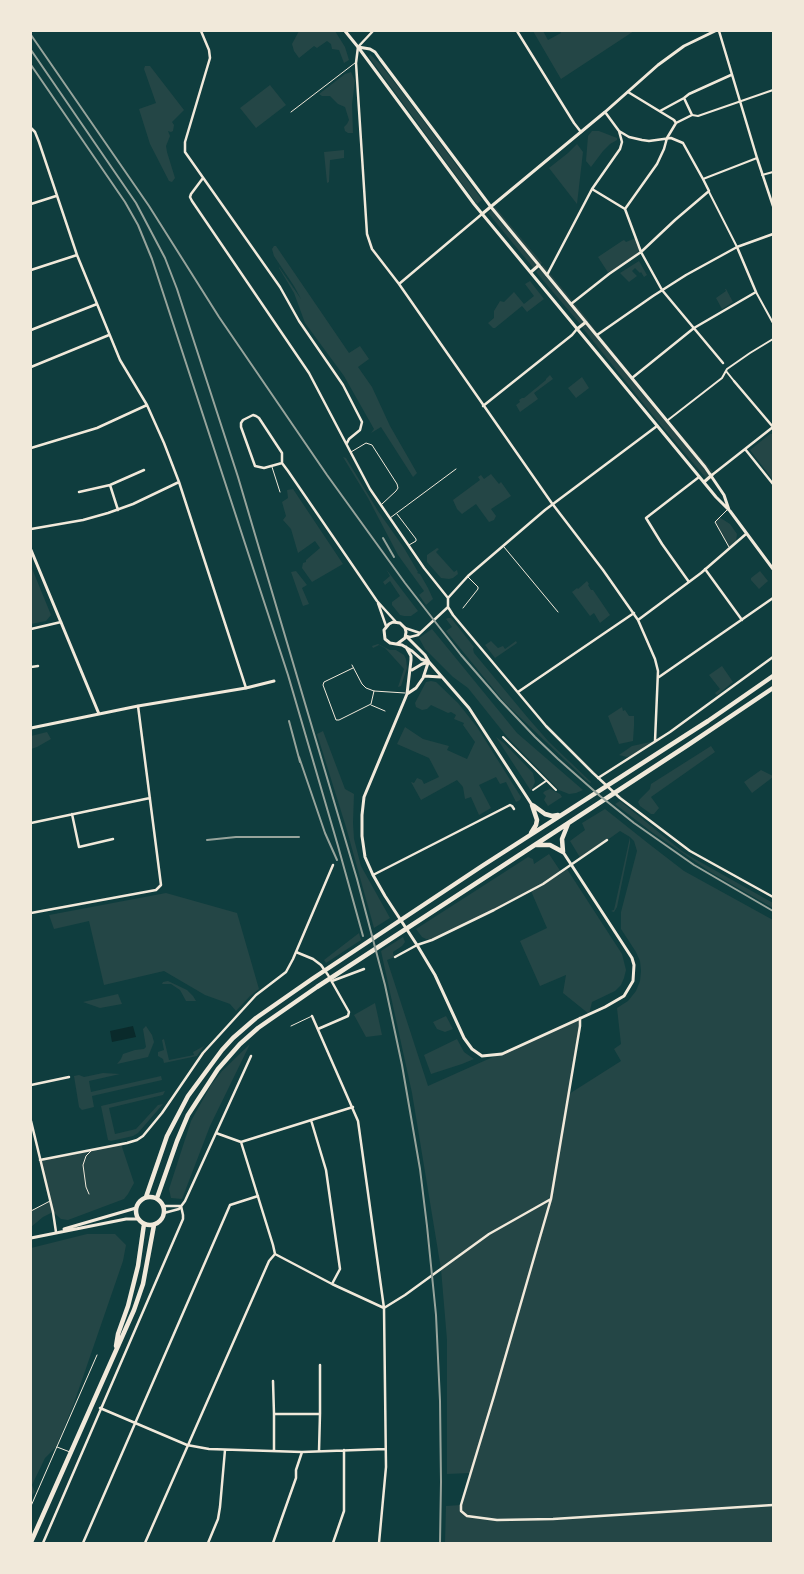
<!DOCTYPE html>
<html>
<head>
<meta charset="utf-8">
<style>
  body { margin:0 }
  #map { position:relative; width:804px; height:1574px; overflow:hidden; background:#0f3d3e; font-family:Lato,sans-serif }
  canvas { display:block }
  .frame { position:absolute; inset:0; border:32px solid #f1e9da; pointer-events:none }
</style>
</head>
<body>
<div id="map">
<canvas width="804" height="1574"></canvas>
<div class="frame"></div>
</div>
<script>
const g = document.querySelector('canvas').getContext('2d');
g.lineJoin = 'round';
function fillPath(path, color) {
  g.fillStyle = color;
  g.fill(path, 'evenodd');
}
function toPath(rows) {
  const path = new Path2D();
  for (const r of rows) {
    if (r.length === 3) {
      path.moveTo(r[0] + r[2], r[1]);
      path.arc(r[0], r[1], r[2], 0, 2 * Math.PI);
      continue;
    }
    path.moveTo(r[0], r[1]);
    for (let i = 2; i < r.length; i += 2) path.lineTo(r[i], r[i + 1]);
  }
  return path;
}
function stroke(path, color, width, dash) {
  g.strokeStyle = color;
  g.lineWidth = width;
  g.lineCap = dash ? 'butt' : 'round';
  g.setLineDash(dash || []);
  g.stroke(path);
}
const green = toPath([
  [299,31,335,31,345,47,349,60,344,63,339,50,332,49,331,44,327,41,317,48,314,46,299,58,294,51,292,44],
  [533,31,543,31,548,40,561,33,560,31,634,31,561,79],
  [370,54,380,64,402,92,477,193,482,200,477,204,369,57],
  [145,66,150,66,184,110,172,122,174,125,173,131,171,132,168,131,170,136,166,146,167,152,175,178,172,182,169,181,150,144,139,109,156,103,144,69],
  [351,72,355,81,352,104,353,133,348,133,345,131,344,127,347,124,349,120,345,107,338,104,330,96,322,96,319,94,345,74],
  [270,85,286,105,256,128,240,108],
  [592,131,599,131,617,138,617,140,610,144,603,151,591,167,586,161,588,136],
  [577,144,583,152,577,204,549,168,568,153],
  [344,150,344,158,330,160,329,182,327,183,324,152],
  [495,207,542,263,535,270,488,213],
  [636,238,641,252,609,274,598,257,622,241,624,240,626,242],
  [274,246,276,246,349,353,360,346,369,359,358,367,372,387,390,426,417,473,413,477,381,427,371,433,374,429,344,376,305,323,294,293,279,268,279,267,301,299,294,286,274,256,272,249],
  [639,261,647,275,644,277,641,272,640,273,635,268,632,271,637,276,629,282,620,273],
  [543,265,588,320,581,325,536,272],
  [530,281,544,299,527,312,522,306,495,328,493,328,488,323,494,318,494,311,500,301,504,302,514,292,524,304,534,296,525,284],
  [725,289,726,289,733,302,722,309,716,298,726,291],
  [588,321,668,420,713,472,706,478,660,424,581,326],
  [550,375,553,379,534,393,538,399,520,412,516,405,520,402,519,400,522,398,524,398,546,380,546,379],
  [582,377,589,388,576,398,568,388],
  [770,434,773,434,773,480,750,450],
  [343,457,346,458,378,511,404,548,418,572,417,573,420,574,428,588,433,599,426,605,419,595,424,591,398,555,368,498],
  [491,474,499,484,501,482,511,496,491,509,496,516,494,520,489,522,476,504,462,514,457,509,453,500,480,480,478,477,481,475,484,479],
  [293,489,343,564,312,582,302,568,303,563,306,562,306,560,320,548,315,541,298,553,291,529,283,520,286,516,282,502,288,498,287,490],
  [719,517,730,524,737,534,736,542,729,548,715,523,716,520],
  [437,548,439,549,436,552,454,572,457,570,458,574,453,578,449,579,441,578,427,562,427,555],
  [31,566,51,615,46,621,31,624],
  [386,569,418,611,411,616,404,616,400,615,392,605,392,602,400,596,390,581,385,585,383,582,390,576],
  [296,571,307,585,302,588,309,604,303,606,291,572],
  [760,571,768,581,759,589,751,580,751,578],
  [587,581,589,584,588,585,591,590,593,590,610,615,600,623,594,613,590,616,572,592,577,588,578,589],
  [448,618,451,618,474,647,473,649,474,653,528,718,549,742,591,782,590,783,585,779,505,703,446,631,452,627,446,619],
  [432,629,517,733,583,790,576,793,569,794,559,790,508,738,468,688,453,677,425,649,419,638],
  [491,641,498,648,503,646,505,649,516,641,517,643,495,658,485,645],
  [378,644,390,650,396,650,404,655,406,659,407,668,401,686,398,687,404,669,385,648,379,645,373,648,372,646],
  [722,666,733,682,717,695,715,693,720,689,709,675],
  [431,681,436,682,458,703,477,727,521,797,520,800,516,802,506,782,500,784,496,777,479,785,491,808,479,815,471,797,465,799,463,787,457,780,421,800,411,782,414,783,417,778,422,780,424,784,439,777,429,758,397,744,405,727,423,739,449,746,447,750,467,759,475,742,463,725,464,723,454,719,456,715,451,712,448,713,431,705,427,709,422,710,416,707,415,703,426,682],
  [622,707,623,711,625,710,629,716,634,716,634,726,633,741,619,744,608,716],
  [323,731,345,789,354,794,353,823,354,839,361,866,390,918,374,928,346,827,317,734],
  [47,732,51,739,37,747,31,749,31,736],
  [496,737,504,743,533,773,535,782,531,791],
  [655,741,632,756,627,757,619,755,632,746],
  [711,746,715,752,651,797,659,808,654,814,651,814,640,806,638,802,640,799,650,789,651,784],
  [761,770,773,776,773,777,752,793,744,782],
  [550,789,560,794,562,797,548,806,544,800,546,796,543,793,545,791],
  [620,801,682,851,695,859,773,903,773,908,712,873,653,833,615,804],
  [605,809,649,844,684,871,773,920,773,1543,445,1543,446,1506,461,1505,470,1473,447,1474,447,1340,441,1269,412,1093,381,951,403,937,405,942,402,946,393,952,393,954,395,957,387,960,428,1086,580,1018,569,1094,621,1061,614,1049,621,1044,617,1008,628,1001,636,991,640,981,641,971,640,961,636,952,621,929,621,912,637,851,634,841,630,837,630,843,617,907,614,912,611,911,614,910,630,837,620,831,581,859,570,841,585,830,582,823],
  [549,854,561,872,567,869,622,954,626,970,624,978,621,985,615,991,592,1002,589,1014,563,993,566,975,540,986,520,941,547,928,531,891,432,940,426,939,422,937,416,929,528,857,533,859,534,864],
  [166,893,237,913,259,989,250,996,236,1011,230,1004,205,995,164,971,104,985,89,921,54,929,49,915],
  [359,933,361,940,326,963,324,960],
  [168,981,187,990,193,996,196,1001,186,1001,180,990,171,984,162,984,163,982],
  [118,994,122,1004,100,1008,83,1002],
  [375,1003,382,1035,366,1037,354,1015],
  [446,1016,453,1029,445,1032,437,1029,433,1022],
  [146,1026,152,1035,154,1042,148,1057,117,1064,121,1059,123,1054,135,1050,144,1049,146,1047,143,1029],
  [164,1039,169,1060,194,1055,193,1052,204,1046,197,1056,164,1063,163,1059,158,1056,158,1052,164,1050,162,1040],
  [457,1039,464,1052,474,1059,462,1064,431,1074,424,1055],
  [250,1044,210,1126,182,1199,171,1198,169,1189,191,1121,211,1085,222,1071],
  [103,1073,120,1074,89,1081,91,1092,161,1076,162,1080,92,1096,94,1107,82,1110,79,1107,74,1076,79,1075,84,1077],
  [165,1091,163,1095,109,1108,115,1134,136,1129,158,1105,163,1104,138,1133,133,1136,111,1141,108,1140,101,1106],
  [121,1144,134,1183,128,1194,124,1199,68,1220,61,1219,53,1212,43,1217,31,1227,31,1211,50,1201,40,1160],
  [87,1234,115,1234,126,1245,123,1261,73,1406,56,1447,45,1458,32,1485,35,1492,31,1496,31,1248]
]);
const water = toPath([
  [133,1026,136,1037,112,1042,110,1031]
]);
const service = toPath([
  [291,112,355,63],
  [351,452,366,443,372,445,397,484,398,488,396,491,382,504],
  [272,467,280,492],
  [727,510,715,522,729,547],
  [397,514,416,539,416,541,409,545],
  [390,518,456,469],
  [504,547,558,612],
  [463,608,478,589,478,587,468,577],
  [352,665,362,684,366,688,374,691,405,693],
  [353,668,324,682,323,685,336,720,339,720,371,704,374,691],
  [371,705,385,711],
  [291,1026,312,1016],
  [89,1194,86,1187,83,1165,86,1156,91,1151],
  [31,1211,50,1201],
  [57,1447,70,1452],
  [31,1506,97,1355]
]);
const pedestrian = toPath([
  [692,115,698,116,773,90],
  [762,175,773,172],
  [703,179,757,158],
  [709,192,737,247],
  [756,292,773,323],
  [726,371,734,381],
  [668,420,722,378,727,369,750,353,773,339],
  [503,737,556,790],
  [533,790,546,781]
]);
const minor = toPath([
  [201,31,209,50,210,58,185,142,185,152,280,287,299,321,343,385,362,422,360,430,349,439,347,443],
  [373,31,358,47,356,63,367,234,372,249,399,284,551,502,603,570,638,620,655,659,658,671,655,741],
  [517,31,574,123,581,132],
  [719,31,757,158,773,206],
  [628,92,674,120,676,123],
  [660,111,684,98,689,94,731,75],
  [676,123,692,115,684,98],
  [31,128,35,132,39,142,77,255,120,360,147,405,164,443,179,482,246,688],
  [203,178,191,194,190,197,192,201,309,373,370,489,424,568,448,598],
  [592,189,625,209,641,252,662,290,723,363],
  [31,204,56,196],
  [625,209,657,164,664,149,667,138,676,123],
  [31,270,77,255],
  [547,275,592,189,620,149,622,142,619,131,605,112],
  [399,284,482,214],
  [571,304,609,274,641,252,675,220,709,191,703,179,683,143,671,138,649,141,642,140,629,137,619,131],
  [31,330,97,304],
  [597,335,653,296,686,275,737,247,773,234],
  [31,367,109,335],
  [632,378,694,328,756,292,737,247],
  [483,406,572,335,577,329],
  [31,448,97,428,147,405],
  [745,449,773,484],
  [282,463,264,468,255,466,241,427,241,423,243,420,253,415,256,416,259,418,282,453,282,463,288,471,377,601,396,622],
  [712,475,773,427,734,381],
  [110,485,118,510],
  [79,492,110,485,144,470],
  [31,529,83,520,108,513,133,504,179,482],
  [705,569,742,620],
  [689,582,662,544,646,518,699,477],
  [448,598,448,607,453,615,546,726,593,773,620,798,690,851,773,897],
  [448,598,468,576,545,510,657,426],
  [378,603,386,626],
  [638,620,701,573,746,534],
  [405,628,420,633],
  [31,629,61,622],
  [406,636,410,637,418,635,448,607],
  [31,667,38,666],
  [659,677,773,598],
  [518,692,634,613],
  [598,778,670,732,773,657],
  [72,814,79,847,113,839],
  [31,823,150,798],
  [373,875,510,805,512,806,514,809],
  [31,913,156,890,161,885,138,706],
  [296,952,313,959,321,965,328,975,349,1012,348,1016,318,1029],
  [395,957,417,945,432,940,494,910,543,884,607,840],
  [332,981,364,969],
  [312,1016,358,1121,384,1308,386,1467,379,1543],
  [580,1018,580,1026,551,1199,494,1396,461,1505,461,1511,467,1516,497,1520,553,1519,773,1505],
  [31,1085,69,1077],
  [311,1120,326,1170,340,1269,332,1284],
  [31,1121,53,1212,56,1232],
  [216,1133,241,1142,353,1107],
  [241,1142,273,1245,275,1254],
  [40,1160,127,1143,137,1140,143,1136,162,1113,203,1053,256,995,286,972,293,959,333,865],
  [163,1206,181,1206],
  [164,1213,179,1209,185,1201,251,1056],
  [275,1254,332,1284,384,1308,405,1295,489,1234,551,1199],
  [320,1365,320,1414],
  [273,1381,274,1414],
  [100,1408,187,1445,209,1449,302,1452,385,1449],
  [274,1451,274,1414,320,1414,319,1451],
  [43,1543,183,1219,183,1215,181,1206],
  [83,1543,230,1205,258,1196],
  [145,1543,269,1261,275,1254],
  [208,1543,218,1519,220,1507,225,1450],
  [273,1543,296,1478,296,1470,302,1452],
  [333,1543,344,1511,344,1450]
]);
const tertiary = toPath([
  [345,31,358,47,474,204,716,497,730,511,773,569],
  [358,47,370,49,375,52,380,59,491,207,705,467,724,495,729,510],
  [482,214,605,112,658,65,684,46,715,31],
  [531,272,539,265],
  [577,329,586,322],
  [704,482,712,475],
  [31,550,99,714],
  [406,636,425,655,429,662,469,708,532,805],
  [397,644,405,638,406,632,405,628,400,623,393,622,389,624,384,630,385,639,390,643,402,645,412,651,421,659,428,662],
  [406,647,411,656,411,660,407,694,364,797,362,815,362,836,365,857,373,875,385,896,417,945,435,975,464,1038,472,1049,482,1056,502,1054,605,1007,624,996,633,981,634,965,632,958,563,852],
  [412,670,422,664,429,662],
  [424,676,441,677],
  [407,694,416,688,423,678,428,663],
  [31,728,138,706,246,688,274,681],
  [64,1229,136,1208],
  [31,1238,126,1219,138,1219]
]);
const primary = toPath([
  [534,806,545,814,552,816,558,815],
  [531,833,536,825,537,820,532,805],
  [536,845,550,845,563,852],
  [563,852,562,839,568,824],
  [150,1211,14],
  [146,1197,167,1136,188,1096,222,1050,233,1038,256,1018,312,979,482,866,708,721,773,676],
  [157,1198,177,1141,188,1115,218,1069,240,1044,258,1028,317,987,688,745,773,688],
  [116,1346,118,1334,128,1306,138,1266,144,1224],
  [31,1542,134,1310,143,1284,154,1225]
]);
const rail = toPath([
  [31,35,149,206,219,317,327,475,405,583,461,655,500,700,535,737,558,759,600,796,634,823,694,865,773,911],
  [31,50,136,203,165,258,177,289,238,477,357,879,385,985,402,1065,420,1169,427,1226,436,1315,440,1401,441,1482,440,1543],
  [31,65,125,202,138,225,152,259,288,675,338,846,363,936],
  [383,538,394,557],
  [289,721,300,762],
  [299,757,325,833,337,860],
  [207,840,236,837,299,837]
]);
fillPath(green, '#244646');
fillPath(water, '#0a2a2b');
stroke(service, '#f1e9da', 1);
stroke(pedestrian, '#f1e9da', 2);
stroke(minor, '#f1e9da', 2.5);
stroke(tertiary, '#f1e9da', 3);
stroke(primary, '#f1e9da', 4.5);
stroke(rail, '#97a49c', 2);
</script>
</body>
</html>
